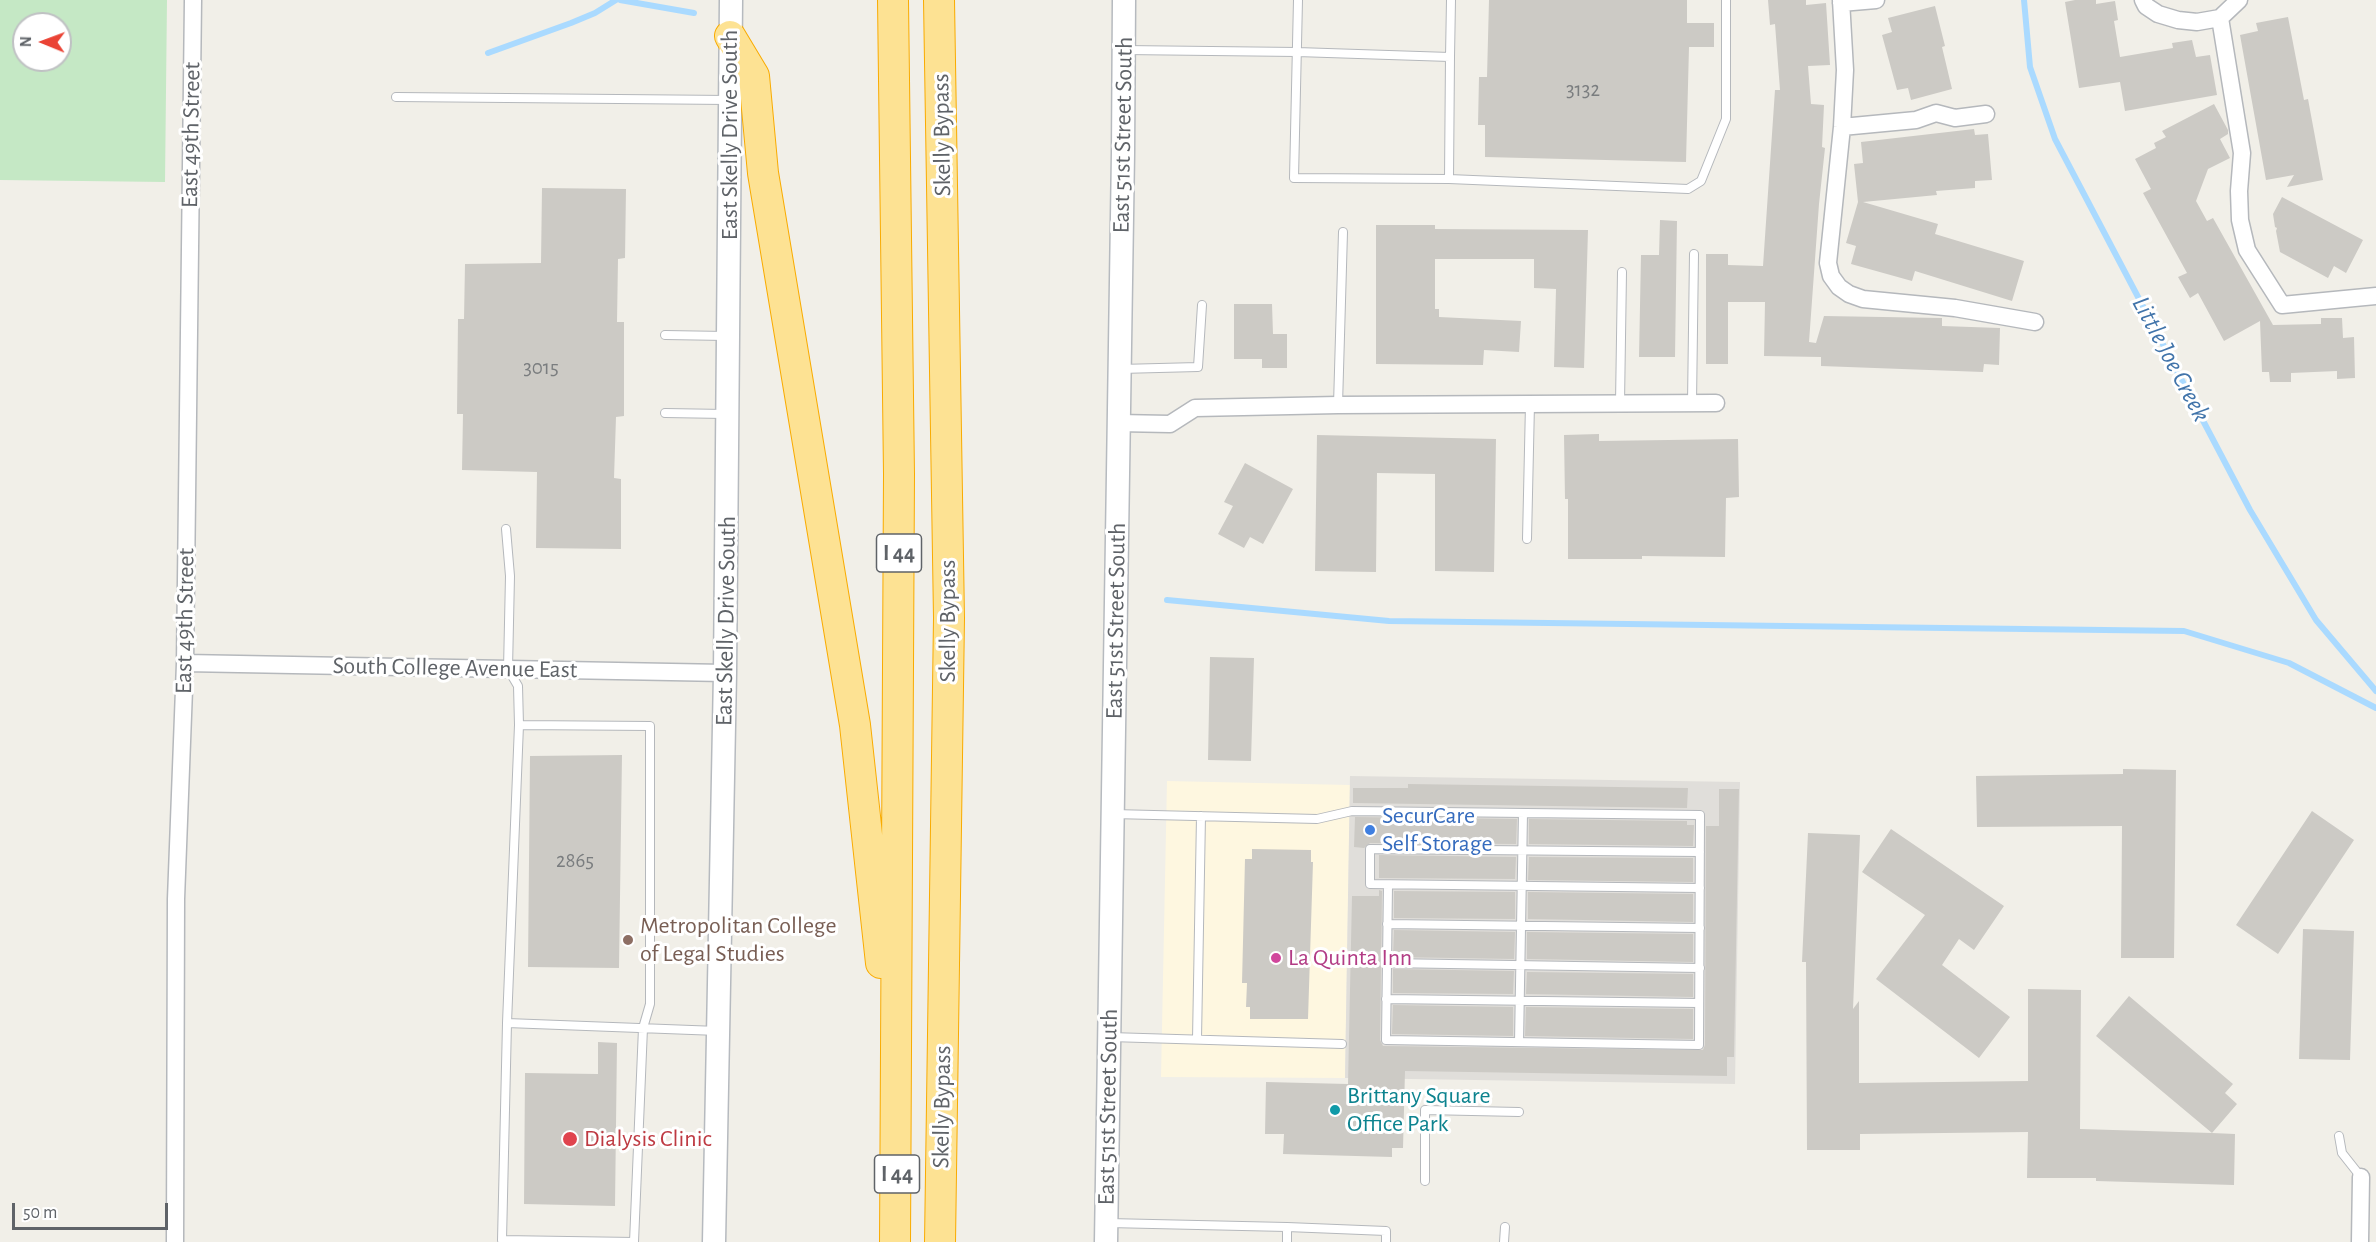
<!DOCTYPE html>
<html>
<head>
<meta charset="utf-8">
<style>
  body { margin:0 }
  #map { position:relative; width:2376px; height:1242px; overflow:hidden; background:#f1efe8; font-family:"Alegreya Sans",sans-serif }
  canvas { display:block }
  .north { position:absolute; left:12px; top:12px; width:60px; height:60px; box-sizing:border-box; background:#fff; border:2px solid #bfc1c3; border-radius:50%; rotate:271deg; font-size:16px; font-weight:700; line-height:24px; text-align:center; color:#5f6368 }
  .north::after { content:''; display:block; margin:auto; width:21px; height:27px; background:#ea4335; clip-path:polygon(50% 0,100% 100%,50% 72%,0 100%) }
  .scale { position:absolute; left:12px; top:1203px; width:156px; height:27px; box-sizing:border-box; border:3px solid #5f6368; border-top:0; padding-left:8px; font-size:18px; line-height:21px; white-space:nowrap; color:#5f6368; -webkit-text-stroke:4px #fff; paint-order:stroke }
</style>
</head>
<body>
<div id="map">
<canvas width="2376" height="1242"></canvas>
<div class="north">N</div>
<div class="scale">50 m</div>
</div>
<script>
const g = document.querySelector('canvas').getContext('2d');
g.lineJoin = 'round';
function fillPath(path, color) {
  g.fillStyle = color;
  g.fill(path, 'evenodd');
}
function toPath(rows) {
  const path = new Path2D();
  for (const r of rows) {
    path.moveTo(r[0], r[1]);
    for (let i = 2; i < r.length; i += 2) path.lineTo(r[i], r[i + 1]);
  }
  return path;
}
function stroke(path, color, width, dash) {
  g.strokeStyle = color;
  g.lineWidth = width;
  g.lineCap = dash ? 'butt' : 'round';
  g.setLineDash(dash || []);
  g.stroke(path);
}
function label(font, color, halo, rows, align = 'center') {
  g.font = font + ' "Alegreya Sans",sans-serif';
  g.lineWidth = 6;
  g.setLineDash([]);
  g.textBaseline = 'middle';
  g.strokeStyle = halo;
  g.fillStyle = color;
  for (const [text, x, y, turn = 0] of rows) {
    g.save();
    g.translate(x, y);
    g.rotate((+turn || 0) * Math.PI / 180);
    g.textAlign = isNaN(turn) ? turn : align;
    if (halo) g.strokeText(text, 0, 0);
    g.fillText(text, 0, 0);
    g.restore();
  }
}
const commercial = toPath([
  [1167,781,1350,785,1345,1078,1161,1077]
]);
const industrial = toPath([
  [1350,776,1740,782,1735,1084,1345,1078]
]);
const green = toPath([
  [0,0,167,0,165,182,0,180],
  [24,24,60,24,60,60,24,60]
]);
const stream = toPath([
  [620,0,694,13],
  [2024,0,2030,67,2055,139,2250,510,2316,620,2376,691],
  [488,53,571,23,595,13,616,0],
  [1167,600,1389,621,2184,631,2289,663,2376,708]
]);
const building = toPath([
  [1489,0,1687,0,1687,23,1714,23,1714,47,1689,47,1686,162,1485,157,1485,125,1478,125,1479,77,1487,77],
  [1768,0,1806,0,1806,5,1826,3,1830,65,1808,66,1811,104,1824,105,1822,147,1825,148,1819,204,1809,342,1816,343,1824,316,1942,318,1942,326,2000,328,1999,365,1984,364,1983,372,1821,366,1821,357,1764,356,1765,302,1728,302,1728,364,1706,364,1706,254,1728,254,1728,265,1763,266,1775,90,1780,90,1775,24,1770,25],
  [2075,0,2096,0,2096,4,2115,1,2118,20,2114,21,2120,57,2173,48,2172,43,2192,40,2196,57,2210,55,2217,95,2125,111,2120,82,2079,88,2065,2],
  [1935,6,1945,46,1942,47,1952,89,1911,100,1908,88,1897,90,1882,35,1892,32,1888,18],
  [2288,17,2304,100,2308,99,2323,180,2287,187,2294,175,2266,180,2240,35,2258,31,2256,23],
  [2214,104,2228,130,2228,134,2220,139,2230,158,2208,169,2196,201,2207,221,2213,218,2273,325,2321,324,2321,318,2342,318,2343,338,2354,337,2355,378,2337,379,2337,371,2291,373,2291,382,2270,382,2269,372,2262,372,2260,321,2224,341,2198,293,2190,298,2178,277,2187,273,2143,193,2151,189,2135,159,2156,148,2154,143,2166,137,2162,131],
  [1974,129,1975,135,1988,134,1992,180,1975,181,1975,188,1936,191,1937,195,1863,202,1938,224,1935,234,2024,261,2012,301,1915,271,1912,281,1851,264,1856,246,1846,243,1858,202,1854,164,1863,163,1861,142],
  [542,188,626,189,625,258,618,259,617,322,624,322,624,416,616,417,614,478,621,479,621,549,536,548,537,472,462,470,463,414,457,414,458,319,464,319,465,264,541,263],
  [2282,197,2363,240,2346,273,2334,266,2328,278,2280,252,2276,231,2277,228,2275,227,2273,214],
  [1660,220,1677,221,1675,357,1639,357,1641,255,1659,255],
  [1376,225,1435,225,1435,229,1588,230,1584,368,1554,367,1556,289,1534,288,1534,259,1435,259,1435,309,1439,309,1439,317,1521,321,1519,352,1484,350,1483,365,1376,364],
  [1234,304,1272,304,1273,334,1287,334,1287,368,1262,368,1262,359,1234,359],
  [1599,434,1599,441,1738,439,1739,497,1726,498,1725,557,1642,556,1642,559,1568,559,1568,499,1565,499,1564,435],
  [1317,435,1496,439,1494,572,1435,571,1435,474,1377,473,1376,572,1315,571],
  [1245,463,1293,489,1263,544,1250,537,1244,548,1218,534,1233,506,1224,502],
  [1210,657,1254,658,1251,761,1208,760],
  [622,755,619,968,528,967,530,756],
  [2123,769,2176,770,2174,958,2121,958,2122,826,1977,827,1976,776,2123,774],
  [1408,784,1688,788,1687,808,1353,803,1353,788,1408,788],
  [1719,789,1739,789,1734,1057,1727,1057,1727,1076,1405,1071,1403,1148,1392,1148,1392,1157,1283,1154,1284,1134,1265,1134,1266,1082,1348,1084,1352,896,1379,896,1379,890,1382,891,1380,1040,1383,1046,1703,1050,1705,1045,1706,826,1719,826],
  [2312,811,2354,840,2278,954,2236,925],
  [1355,817,1517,819,1516,844,1370,843,1364,848,1354,847],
  [1529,819,1687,821,1687,825,1694,825,1693,846,1529,844],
  [1891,829,2004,906,1974,950,1959,939,1942,965,2010,1017,1979,1058,1876,979,1925,915,1862,872],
  [1808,833,1860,835,1853,1009,1859,1001,1859,1083,2028,1081,2028,989,2081,990,2080,1129,2212,1133,2096,1036,2129,996,2233,1084,2225,1093,2237,1104,2212,1133,2235,1134,2234,1185,2096,1181,2096,1178,2027,1178,2028,1132,1860,1134,1860,1150,1807,1150,1806,962,1802,962],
  [1252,849,1311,850,1311,862,1313,862,1308,1019,1250,1019,1250,1007,1246,1007,1247,983,1242,983,1245,859,1252,859],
  [1379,855,1516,857,1515,879,1379,878],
  [1529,857,1693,858,1693,882,1528,880],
  [1394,891,1515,892,1515,919,1394,918],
  [1528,892,1693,894,1693,922,1528,919],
  [2303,929,2354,931,2350,1060,2299,1059],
  [1394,930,1515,932,1514,959,1393,957],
  [1527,932,1693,934,1693,962,1527,959],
  [1393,969,1514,971,1513,994,1393,993],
  [1527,972,1693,974,1693,997,1526,994],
  [1393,1005,1513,1007,1513,1036,1392,1034],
  [1526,1007,1693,1009,1693,1039,1525,1036],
  [598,1042,617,1043,615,1206,524,1204,525,1073,598,1074]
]);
const service = toPath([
  [1298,0,1294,178,1449,179],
  [1124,50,1297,52,1450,57,1449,179,1688,189,1701,181,1726,119,1726,0],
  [1450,57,1451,0],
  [396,97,729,100],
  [665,335,726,336],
  [1120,369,1198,367,1202,305],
  [1620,403,1622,272],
  [1692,403,1694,254],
  [1338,405,1343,232],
  [665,413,725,414],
  [506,529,510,576,508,669,518,686,519,725,650,726,650,1004,643,1028,634,1242],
  [1527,539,1530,404],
  [1113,814,1317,819,1352,811,1700,815,1699,1045,1386,1040,1388,885],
  [1700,852,1370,849,1370,884,1700,888],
  [1387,924,1700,928],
  [1387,963,1700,968],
  [1386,999,1699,1003],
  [507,1023,519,725],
  [1110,1037,1342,1044],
  [1197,1039,1201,816],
  [1519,1042,1523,813],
  [2339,1136,2342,1153,2361,1177],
  [1425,1181,1425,1110,1519,1112],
  [1108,1223,1287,1227],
  [634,1242,502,1240,507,1023,718,1031],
  [1287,1242,1287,1227,1386,1231,1386,1242],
  [1504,1242,1505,1227]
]);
const minor = toPath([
  [1841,0,1845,70,1842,127,1828,263,1831,276,1839,287,1849,294,1863,299,1955,308,2035,322],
  [2143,0,2146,6,2158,14,2178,20,2197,22,2220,18,2239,0],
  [1841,3,1876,0],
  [2220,18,2242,153,2239,191,2240,220,2247,250,2282,305,2376,296],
  [1842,127,1916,120,1936,113,1955,118,1986,114],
  [1118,423,1170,424,1195,408,1338,405,1716,403],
  [185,663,725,673],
  [175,1242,176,899,185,663,193,0],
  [2360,1242,2361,1177]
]);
const secondary = toPath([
  [714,1242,725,673,731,0],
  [1106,1242,1123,153,1124,0]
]);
const motorway = toPath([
  [893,0,899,474,895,1242],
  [939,0,949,618,940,1242],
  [730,36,754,76,763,173,855,725,881,963]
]);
const markers = [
  [1370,830,6,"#3f7fe0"],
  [628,940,6,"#8d6e63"],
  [1276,958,6,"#d1479c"],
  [1335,1110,6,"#0f9aa8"],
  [570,1139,8,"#e0444e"]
];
const numberNames = [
  ["3132",1583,90],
  ["3015",541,368],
  ["2865",575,861]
];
const shields = [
  [899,553,45],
  [897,1174,45]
];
const shieldNames = [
  ["I 44",899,553],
  ["I 44",897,1174]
];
const streetNames = [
  ["East 49th Street",191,135,-89],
  ["East Skelly Drive South",730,135,-90],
  ["Skelly Bypass",942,135,-91],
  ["East 51st Street South",1123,135,-89],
  ["East 49th Street",185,621,-89],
  ["East Skelly Drive South",726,621,-89],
  ["Skelly Bypass",948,621,-90],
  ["East 51st Street South",1116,621,-89],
  ["South College Avenue East",455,668,1],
  ["Skelly Bypass",942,1107,-89],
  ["East 51st Street South",1108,1107,-89]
];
const shopNames = [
  ["SecurCare",1382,816],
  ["Self Storage",1382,844]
];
const educationNames = [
  ["Metropolitan College",640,926],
  ["of Legal Studies",640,954]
];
const hotelNames = [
  ["La Quinta Inn",1288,958]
];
const cultureNames = [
  ["Brittany Square",1347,1096],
  ["Office Park",1347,1124]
];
const healthNames = [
  ["Dialysis Clinic",584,1139]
];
const waterNames = [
  ["Little Joe Creek",2171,359,62]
];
fillPath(commercial, '#fef7e0');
fillPath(industrial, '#e0deda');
fillPath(green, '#c5e8c5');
stroke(stream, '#aadaff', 6);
fillPath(building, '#cccac5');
stroke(service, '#b5b8bc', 10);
stroke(minor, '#b5b8bc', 19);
stroke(secondary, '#b6babf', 25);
stroke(motorway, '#f9ab00', 32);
stroke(service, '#fff', 8);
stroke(minor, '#fff', 16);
stroke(secondary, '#fff', 22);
stroke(motorway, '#fde293', 30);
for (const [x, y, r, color] of markers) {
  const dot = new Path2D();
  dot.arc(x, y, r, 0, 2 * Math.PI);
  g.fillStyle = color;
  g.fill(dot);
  stroke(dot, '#fff', 2);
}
label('21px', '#7a7d7f', null, numberNames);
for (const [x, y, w] of shields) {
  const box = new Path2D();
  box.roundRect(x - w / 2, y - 19, w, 38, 4.5);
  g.fillStyle = '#fff';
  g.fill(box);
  stroke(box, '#5f6368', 1.5);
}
label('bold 22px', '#5f6368', null, shieldNames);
label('24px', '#5f6368', '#fff', streetNames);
label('24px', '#366cbe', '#fff', shopNames, 'left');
label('24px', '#785e54', '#fff', educationNames, 'left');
label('24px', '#b23c85', '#fff', hotelNames, 'left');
label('24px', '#0d838f', '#fff', cultureNames, 'left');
label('24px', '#be3a42', '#fff', healthNames, 'left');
label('italic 26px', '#4174aa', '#fff', waterNames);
</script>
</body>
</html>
